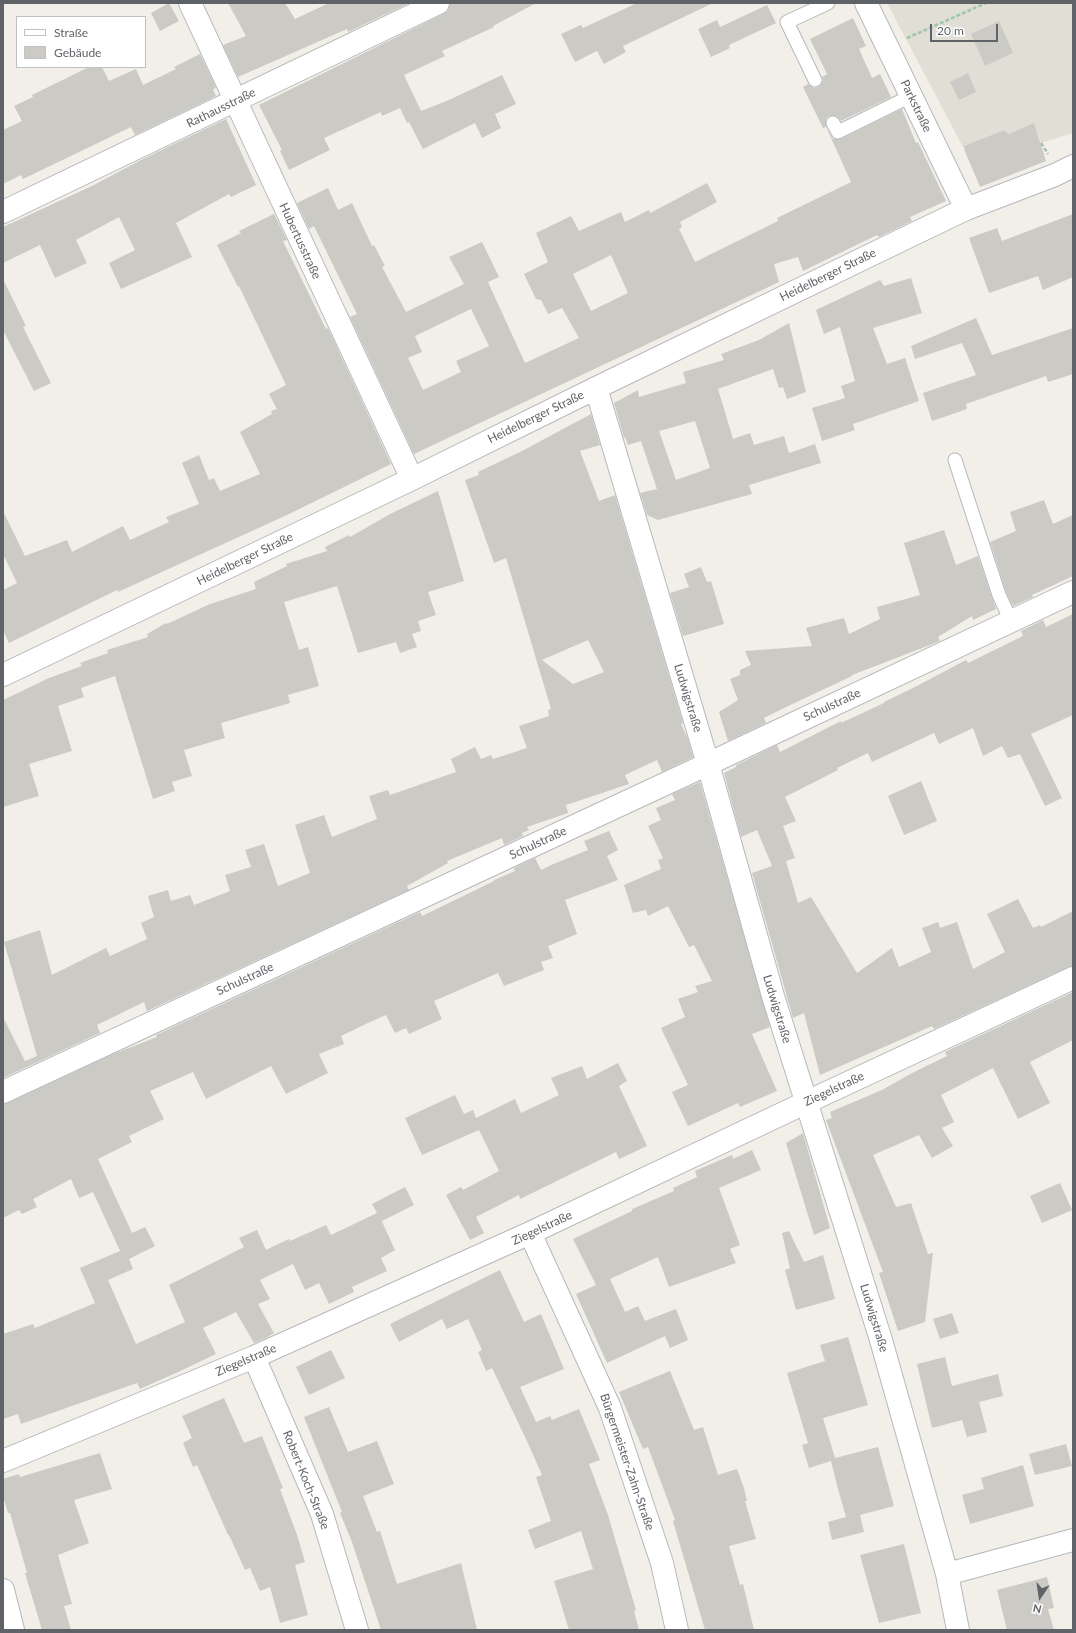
<!DOCTYPE html>
<html>
<head>
<meta charset="utf-8">
<style>
  body { margin:0 }
  #map { position:relative; width:1076px; height:1633px; overflow:hidden; background:#f1efe8; font-family:Lato,sans-serif }
  canvas { display:block }
  .frame { position:absolute; inset:0; border:4px solid #5f6368; pointer-events:none }
  .legend { position:absolute; left:16px; top:16px; width:130px; height:52px; box-sizing:border-box; background:#fff; border:1px solid #bfc1c3; margin:0; padding:5px 7px; list-style:none; font-size:12px; color:#5f6368 }
  .legend li { display:flex; align-items:center; gap:8px; height:20px }
  .legend b { width:20px; border:1px solid #bfc1c3 }
  .north { position:absolute; left:1020px; top:1577px; width:40px; height:40px; -webkit-text-stroke:3px #fff; paint-order:stroke; rotate:193deg; font-size:11px; font-weight:700; line-height:16px; text-align:center; color:#5f6368 }
  .north::after { content:''; display:block; margin:auto; width:14px; height:18px; background:#5f6368; clip-path:polygon(50% 0,100% 100%,50% 72%,0 100%) }
  .scale { position:absolute; left:930px; top:24px; width:68px; height:18px; box-sizing:border-box; border:2px solid #5f6368; border-top:0; padding-left:5px; font-size:12px; line-height:14px; white-space:nowrap; color:#5f6368; -webkit-text-stroke:3px #fff; paint-order:stroke }
</style>
</head>
<body>
<div id="map">
<canvas width="1076" height="1633"></canvas>
<div class="frame"></div>
<ul class="legend">
<li><b style="height:5px;background:#fff"></b>Straße</li>
<li><b style="height:11px;background:#cccac5"></b>Gebäude</li>
</ul>
<div class="north">N</div>
<div class="scale">20 m</div>
</div>
<script>
const g = document.querySelector('canvas').getContext('2d');
g.lineJoin = 'round';
function fillPath(path, color) {
  g.fillStyle = color;
  g.fill(path, 'evenodd');
}
function toPath(rows) {
  const path = new Path2D();
  for (const r of rows) {
    path.moveTo(r[0], r[1]);
    for (let i = 2; i < r.length; i += 2) path.lineTo(r[i], r[i + 1]);
  }
  return path;
}
function stroke(path, color, width, dash) {
  g.strokeStyle = color;
  g.lineWidth = width;
  g.lineCap = dash ? 'butt' : 'round';
  g.setLineDash(dash || []);
  g.stroke(path);
}
function label(font, color, halo, rows, align = 'center') {
  g.font = font + ' Lato,sans-serif';
  g.lineWidth = 3;
  g.setLineDash([]);
  g.textBaseline = 'middle';
  g.strokeStyle = halo;
  g.fillStyle = color;
  for (const [text, x, y, turn = 0] of rows) {
    g.save();
    g.translate(x, y);
    g.rotate((+turn || 0) * Math.PI / 180);
    g.textAlign = isNaN(turn) ? turn : align;
    if (halo) g.strokeText(text, 0, 0);
    g.fillText(text, 0, 0);
    g.restore();
  }
}
const education = toPath([
  [887,3,1073,3,1073,133,1041,143,1034,124,1009,134,1004,130,984,138,983,143,964,149]
]);
const building = toPath([
  [169,3,179,21,160,31,151,13],
  [228,3,285,3,295,19,329,3,409,3,348,32,347,29,238,77,223,45,246,36],
  [450,3,536,3,493,26,494,27,442,51,445,56,404,75,421,111,449,100,502,75,516,104,495,114,501,128,482,138,475,123,423,149,409,122,407,123,400,108,382,116,381,112,324,138,330,150,289,170,280,151,282,150,259,105,443,14,448,10],
  [637,3,713,3,623,46,626,52,604,64,597,51,575,62,561,34,581,25,583,28],
  [767,5,776,23,729,45,730,48,711,57,698,29,717,20,720,27],
  [853,18,866,46,859,49,872,78,880,74,891,97,841,121,837,116,829,116,826,119,826,127,833,139,841,139,902,109,916,143,918,142,946,201,910,217,912,221,879,237,877,235,803,271,798,257,774,264,779,282,414,454,350,317,357,314,314,226,309,229,297,203,328,188,338,210,352,203,372,246,374,245,385,266,382,267,406,312,464,284,449,257,482,242,499,277,488,282,525,363,579,338,562,308,548,314,541,300,536,299,524,274,548,262,536,233,571,216,579,231,621,212,625,222,649,210,650,213,707,183,717,202,680,222,682,227,679,229,695,262,778,221,777,218,851,182,826,127,823,128,803,87,808,84,814,88,819,87,823,81,822,77,827,74,810,39],
  [611,255,628,293,591,311,573,274],
  [471,309,489,346,456,361,461,372,423,390,408,358,422,352,415,336],
  [999,21,1013,53,985,66,971,34],
  [200,54,216,87,213,90,216,96,135,135,131,127,23,179,21,175,3,184,3,130,22,121,14,106,33,97,32,95,89,67,102,67,109,81,136,69,143,85,176,69,174,67],
  [968,73,976,92,959,100,950,82],
  [226,119,256,185,231,197,229,194,176,223,192,257,121,289,109,263,135,250,119,217,76,240,87,263,55,278,40,245,3,263,3,227,92,186,143,159],
  [1034,123,1046,161,980,187,964,149,965,149,964,146,1004,130,1009,134],
  [274,214,287,240,283,241,326,329,328,328,391,464,287,515,118,592,117,590,9,643,3,630,3,590,17,583,3,554,3,511,25,556,67,540,72,552,123,526,130,540,169,522,166,517,199,504,182,463,199,455,209,480,214,478,220,491,260,474,240,432,272,414,271,411,277,409,269,394,286,385,239,286,238,287,217,245,241,233,239,231],
  [1073,214,1073,277,1043,290,1038,276,989,293,969,238,997,228,1002,241],
  [911,278,922,313,873,328,887,364,905,358,919,401,853,424,855,430,822,441,812,408,845,398,841,386,855,381,840,327,824,334,816,310,880,280,884,286],
  [3,279,26,326,23,327,51,383,34,391,3,330],
  [976,318,992,355,1073,328,1073,374,1048,382,1046,376,966,404,967,409,932,421,923,393,976,375,962,343,915,359,911,346],
  [789,323,806,392,787,399,783,387,779,388,773,369,718,389,733,439,750,433,754,445,784,436,789,453,815,444,821,463,749,485,752,494,658,520,647,515,640,493,657,489,641,441,628,445,625,437,624,438,614,403,638,390,639,397,686,383,683,372,724,360,721,354,759,340],
  [695,421,710,468,676,480,659,431],
  [591,414,600,445,580,451,599,501,615,495,683,723,681,724,688,739,693,757,662,772,657,760,625,775,629,784,566,805,568,813,527,827,529,830,522,833,523,836,504,845,502,838,447,861,448,863,407,886,409,890,147,1011,144,1002,97,1025,100,1033,3,1078,3,1017,25,1061,37,1056,4,942,40,930,52,975,106,948,110,956,147,939,141,923,154,917,148,896,168,890,171,901,190,895,194,905,230,891,225,875,251,867,245,850,264,844,278,886,310,873,295,825,324,815,332,837,377,819,369,796,388,790,390,795,456,772,451,759,475,747,481,759,491,755,493,759,527,748,519,726,549,716,548,710,551,709,506,558,494,563,465,480,479,475,478,472,522,451],
  [588,640,604,672,573,684,542,660],
  [438,491,464,581,428,592,436,615,418,621,421,631,412,634,417,647,400,653,396,642,358,653,337,586,284,602,299,650,308,647,319,686,288,695,290,703,221,723,225,738,184,750,192,776,172,782,175,791,153,799,115,676,81,688,84,697,58,706,72,751,29,764,39,796,3,807,3,700,49,678,82,666,80,663,108,653,107,650,148,637,147,634,166,623,167,624,210,604,256,589,254,582,287,566,286,564,327,551,325,547,349,535,350,537,390,514],
  [1044,500,1053,524,1073,515,1073,576,1032,595,1033,597,1013,606,1006,592,990,542,1016,531,1010,512],
  [944,530,956,565,978,556,996,609,973,620,972,616,938,637,940,641,935,643,852,675,852,676,784,708,764,718,766,723,728,741,719,712,738,700,730,679,740,675,740,670,751,665,745,651,812,646,806,628,844,618,849,634,880,619,877,607,920,595,904,543],
  [701,567,707,582,711,581,724,624,683,636,670,593,689,587,684,574],
  [1073,614,1073,715,1031,734,1062,798,1045,806,1020,754,1008,758,1002,746,983,756,973,728,939,744,934,733,872,762,868,753,837,768,838,770,785,797,796,821,783,826,795,858,786,861,798,903,811,897,857,973,892,948,899,967,931,952,922,928,938,922,940,928,957,922,973,969,1005,952,987,914,1018,899,1033,928,1040,925,1041,927,1073,911,1073,966,1068,967,934,1029,932,1026,820,1075,804,1013,793,1018,752,873,772,866,757,830,741,837,724,773,736,767,736,765,777,745,780,752,841,721,841,723,884,703,884,702,913,688,966,660,968,663,1023,636,1021,631,1043,620,1046,627],
  [921,781,937,821,904,835,888,796],
  [700,782,770,1027,752,1034,777,1091,740,1107,738,1103,688,1126,672,1092,688,1085,661,1028,685,1017,678,999,698,992,695,986,712,981,694,945,689,947,668,906,648,916,646,910,633,913,624,885,661,869,658,860,663,858,648,826,661,820,656,808,675,800,672,794],
  [609,831,618,850,607,856,618,880,565,900,577,934,548,946,553,958,541,962,544,970,504,986,498,973,434,1001,442,1019,409,1034,406,1028,395,1033,386,1015,368,1023,341,1036,344,1044,319,1054,328,1073,286,1094,271,1066,206,1099,193,1072,150,1091,164,1119,129,1136,132,1142,98,1159,132,1233,145,1227,155,1246,129,1259,133,1269,108,1280,136,1344,185,1322,169,1285,244,1247,239,1238,257,1230,266,1250,289,1239,290,1241,326,1225,331,1235,377,1213,372,1204,405,1187,414,1205,382,1221,379,1215,395,1250,381,1258,387,1271,352,1287,354,1292,329,1304,319,1283,305,1290,293,1264,260,1280,270,1299,258,1304,274,1333,266,1338,254,1343,236,1312,203,1328,216,1354,178,1372,140,1389,137,1383,21,1424,18,1414,3,1419,3,1334,33,1324,35,1328,95,1303,80,1268,120,1251,93,1192,79,1198,71,1179,33,1199,37,1207,22,1214,19,1210,3,1218,3,1104,8,1103,111,1055,157,1037,156,1035,420,912,422,916,494,881,494,880,515,871,514,868,535,858,541,870,551,865,588,850,584,841],
  [1073,992,1073,1040,1030,1062,1050,1103,1018,1119,993,1068,941,1095,954,1122,942,1128,953,1146,932,1158,919,1135,873,1155,896,1207,911,1203,928,1254,933,1253,925,1322,898,1331,879,1273,883,1272,826,1120,832,1118,830,1112,882,1090,914,1072,947,1056,945,1052],
  [618,1063,627,1081,619,1086,647,1146,619,1159,616,1152,520,1199,519,1195,476,1217,484,1233,470,1240,446,1195,461,1187,463,1190,499,1171,479,1130,422,1155,405,1118,455,1095,464,1114,473,1110,476,1118,515,1099,521,1113,559,1095,551,1078,582,1066,587,1079],
  [803,1133,830,1228,814,1235,786,1143],
  [752,1150,761,1170,719,1188,740,1245,730,1249,736,1263,669,1287,658,1257,610,1279,625,1312,638,1306,645,1321,676,1309,688,1340,670,1348,665,1336,607,1363,576,1294,598,1284,596,1285,573,1239,632,1211,632,1209,674,1191,673,1188,697,1177,695,1171,732,1155,733,1159],
  [1060,1183,1072,1210,1042,1223,1030,1196],
  [789,1231,804,1262,823,1255,835,1299,796,1310,785,1270,790,1268,782,1233],
  [500,1270,524,1322,541,1314,564,1369,520,1387,536,1422,550,1416,552,1420,579,1409,600,1460,589,1464,608,1515,620,1556,636,1610,634,1611,639,1630,569,1630,554,1581,593,1569,581,1531,535,1549,528,1530,551,1521,536,1477,542,1475,527,1441,492,1368,486,1371,478,1352,482,1350,468,1319,447,1329,442,1319,399,1342,390,1324],
  [952,1313,959,1333,940,1339,933,1319],
  [848,1337,868,1405,823,1418,835,1458,878,1447,894,1506,860,1515,864,1532,832,1540,828,1522,846,1517,838,1489,831,1461,809,1468,802,1445,808,1443,787,1373,825,1361,820,1345],
  [331,1350,345,1378,309,1395,296,1367],
  [945,1357,952,1386,998,1374,1003,1396,979,1402,987,1432,967,1437,962,1420,932,1428,917,1364],
  [670,1371,694,1430,703,1427,718,1475,737,1469,744,1488,747,1501,745,1501,756,1539,729,1546,740,1585,743,1584,754,1630,705,1630,673,1521,675,1520,648,1447,643,1449,619,1392],
  [224,1398,244,1443,262,1436,283,1488,280,1489,297,1535,305,1562,295,1565,308,1615,280,1623,270,1587,260,1591,250,1568,245,1570,229,1535,228,1535,197,1465,193,1467,183,1443,192,1438,182,1416],
  [329,1407,348,1452,377,1441,394,1484,363,1496,377,1532,380,1531,397,1584,461,1563,477,1630,381,1630,352,1542,340,1513,342,1512,304,1417],
  [1066,1444,1072,1466,1035,1475,1029,1454],
  [100,1453,112,1489,74,1500,89,1543,58,1555,72,1604,64,1606,71,1630,42,1630,25,1573,27,1573,10,1513,8,1513,3,1496,3,1479,19,1474,20,1477],
  [1023,1465,1034,1506,970,1524,962,1495,984,1489,981,1478],
  [904,1544,921,1613,879,1623,860,1555],
  [1047,1577,1054,1608,1048,1609,1054,1630,1007,1630,997,1590]
]);
const path = toPath([
  [907,38,986,3],
  [1041,143,1048,154]
]);
const service = toPath([
  [815,80,787,22,828,3],
  [833,123,838,132,911,96],
  [955,460,999,595,1011,621]
]);
const minor = toPath([
  [190,3,412,479],
  [866,3,966,209],
  [3,212,438,3],
  [596,388,708,764,773,996,881,1340,947,1574,958,1630],
  [3,675,412,479,596,388,918,232,966,209,1055,175,1073,166],
  [3,1092,708,764,1073,592],
  [530,1233,610,1408,662,1563,677,1630],
  [254,1357,322,1514,357,1630],
  [3,1461,254,1357,530,1233,807,1102,1073,978],
  [947,1574,1073,1540],
  [3,1590,13,1630]
]);
const streetNames = [
  ["Parkstraße",916,106,64],
  ["Rathausstraße",221,108,-26],
  ["Hubertusstraße",300,241,65],
  ["Heidelberger Straße",828,275,-26],
  ["Heidelberger Straße",536,417,-26],
  ["Heidelberger Straße",245,559,-26],
  ["Ludwigstraße",688,698,73],
  ["Schulstraße",832,705,-25],
  ["Schulstraße",538,843,-25],
  ["Schulstraße",245,979,-25],
  ["Ludwigstraße",777,1009,73],
  ["Ziegelstraße",834,1089,-25],
  ["Ziegelstraße",542,1228,-25],
  ["Ludwigstraße",874,1318,73],
  ["Ziegelstraße",246,1360,-23],
  ["Bürgermeister-Zahn-Straße",627,1462,71],
  ["Robert-Koch-Straße",306,1480,68]
];
fillPath(education, '#e1ded6');
fillPath(building, '#cccac5');
stroke(service, '#b5b8bc', 15);
stroke(minor, '#b5b8bc', 24);
stroke(path, '#9cc7a9', 2.5, [4, 2]);
stroke(service, '#fff', 13);
stroke(minor, '#fff', 22);
label('12px', '#5f6368', '#fff', streetNames);
</script>
</body>
</html>
